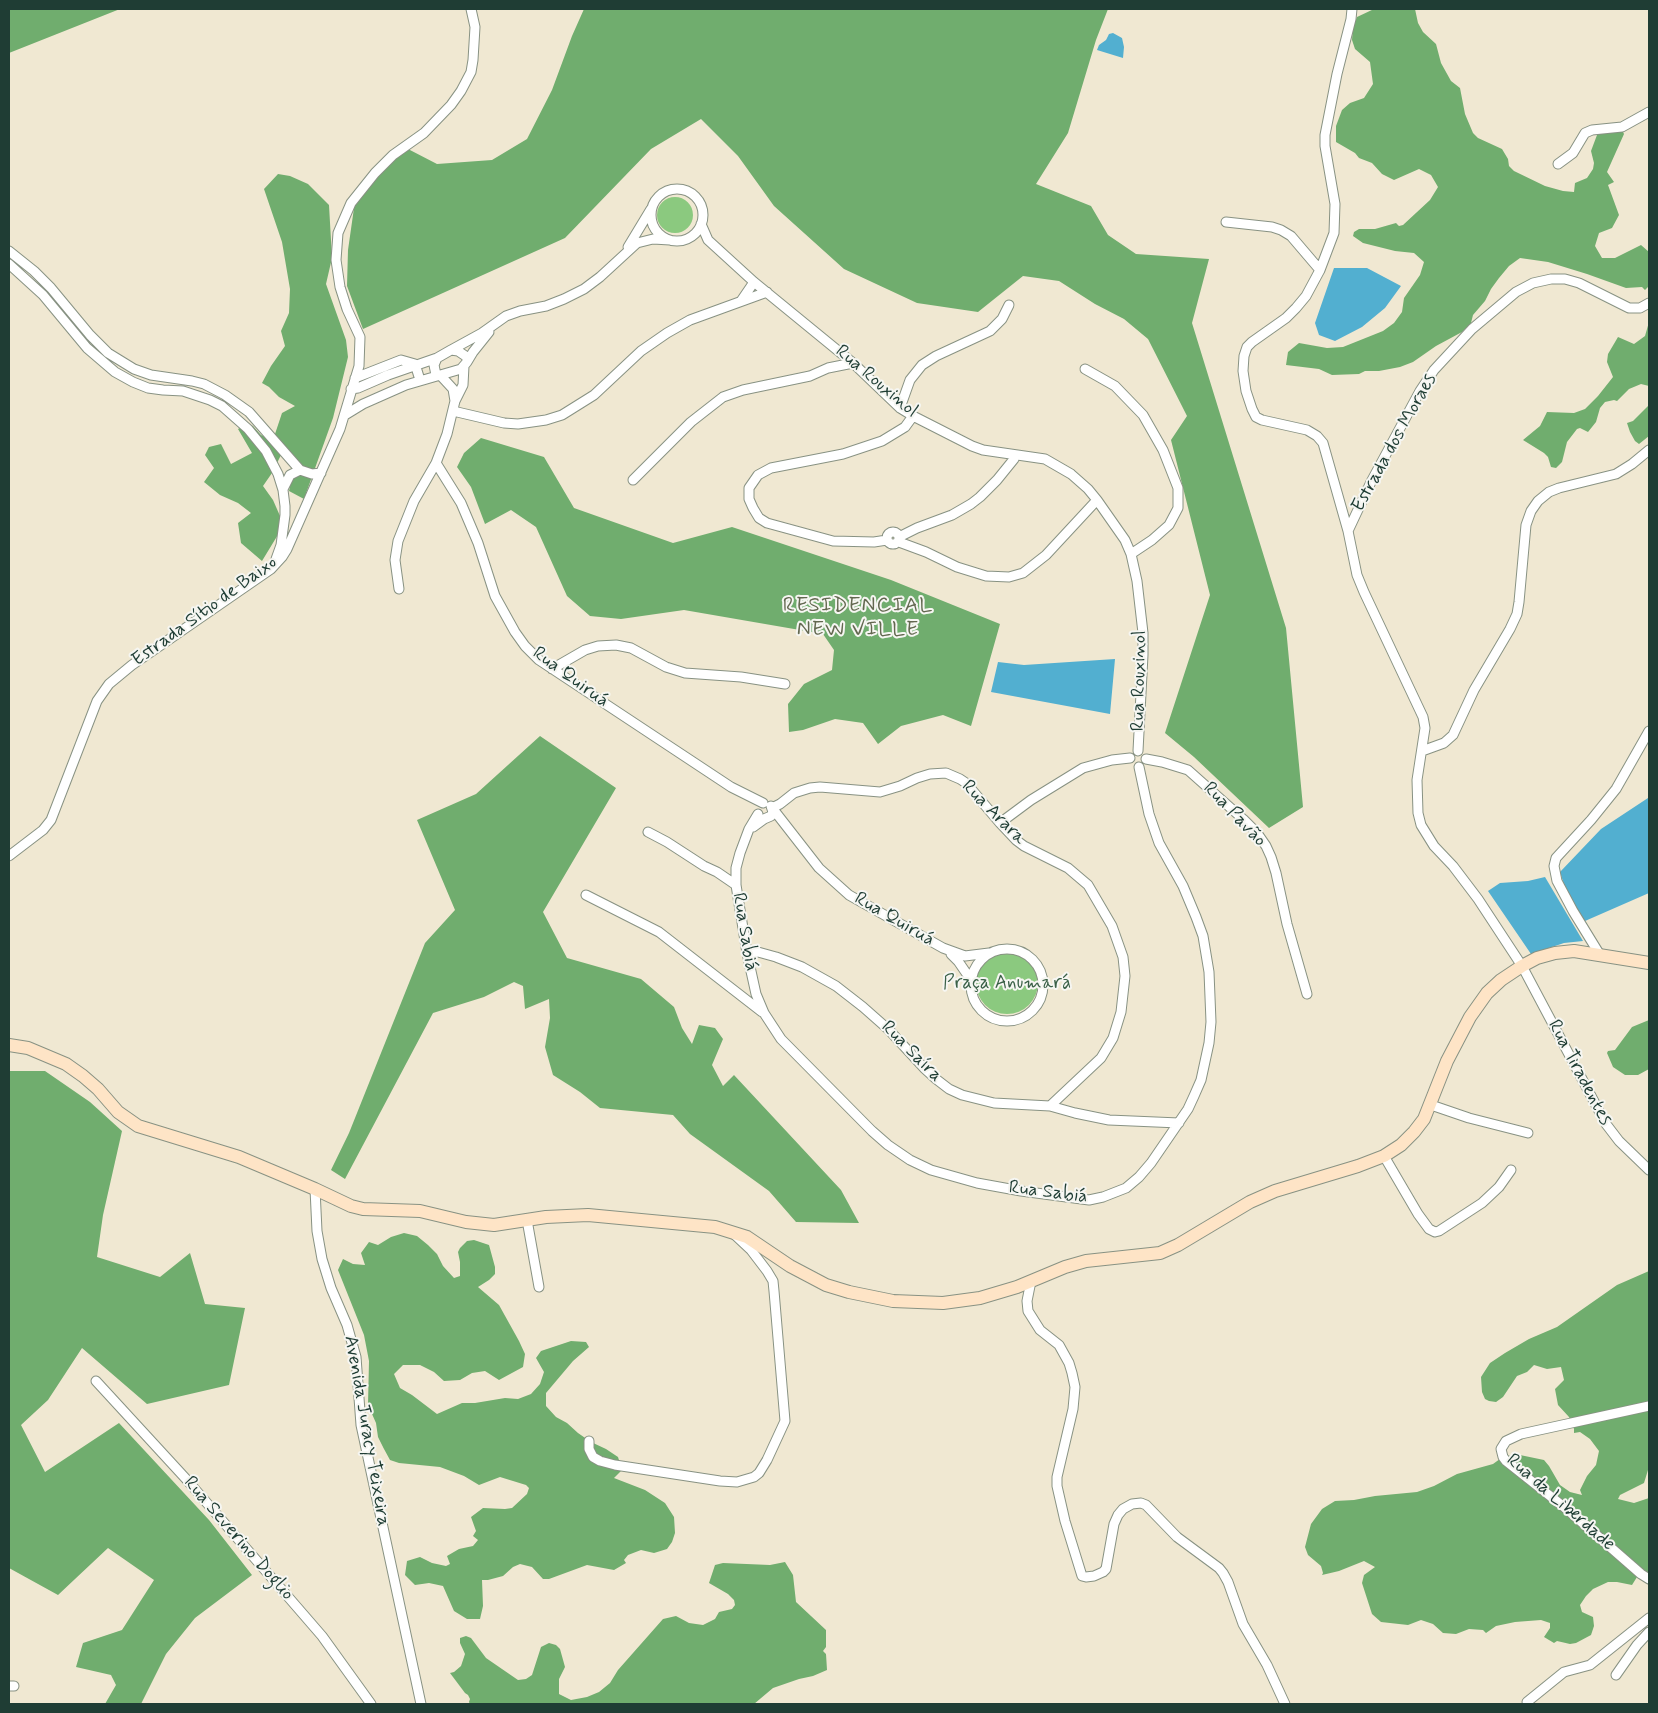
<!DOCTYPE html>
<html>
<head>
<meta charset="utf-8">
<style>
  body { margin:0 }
  #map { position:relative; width:1658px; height:1713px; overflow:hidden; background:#f0e8d2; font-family:Mynerve,sans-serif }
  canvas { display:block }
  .frame { position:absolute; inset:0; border:10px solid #1f3d34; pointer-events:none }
</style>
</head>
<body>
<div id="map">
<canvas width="1658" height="1713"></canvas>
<div class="frame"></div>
</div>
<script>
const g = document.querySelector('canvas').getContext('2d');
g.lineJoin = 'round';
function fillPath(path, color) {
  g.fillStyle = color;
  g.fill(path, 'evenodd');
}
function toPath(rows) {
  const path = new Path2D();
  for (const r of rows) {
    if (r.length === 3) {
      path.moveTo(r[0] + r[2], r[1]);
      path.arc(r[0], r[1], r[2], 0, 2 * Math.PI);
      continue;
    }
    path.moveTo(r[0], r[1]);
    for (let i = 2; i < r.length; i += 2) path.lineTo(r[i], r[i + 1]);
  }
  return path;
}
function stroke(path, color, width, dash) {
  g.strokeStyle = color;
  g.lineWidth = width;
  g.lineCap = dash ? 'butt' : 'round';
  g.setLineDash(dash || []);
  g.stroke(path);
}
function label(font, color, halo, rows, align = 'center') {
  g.font = font + ' Mynerve,sans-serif';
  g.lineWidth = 4;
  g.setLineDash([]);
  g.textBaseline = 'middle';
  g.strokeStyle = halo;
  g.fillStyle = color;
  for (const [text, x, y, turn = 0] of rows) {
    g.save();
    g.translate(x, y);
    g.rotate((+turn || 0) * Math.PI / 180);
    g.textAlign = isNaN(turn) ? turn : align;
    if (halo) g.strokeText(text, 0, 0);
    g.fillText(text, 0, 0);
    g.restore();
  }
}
const green = toPath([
  [675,215,18],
  [1007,983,31]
]);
const forest = toPath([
  [9,9,120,9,9,53],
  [584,9,1108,9,1096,40,1068,133,1036,184,1091,206,1108,235,1136,254,1209,259,1192,323,1286,628,1303,807,1269,828,1194,757,1165,733,1210,595,1171,440,1187,416,1148,339,1124,319,1095,304,1059,281,1023,276,978,312,917,303,844,269,774,206,738,156,701,119,651,149,565,238,363,329,347,286,348,250,355,201,370,177,408,149,437,164,492,160,527,139,552,90,572,36],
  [1374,9,1415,9,1418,23,1423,32,1436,44,1441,63,1451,81,1460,88,1465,114,1473,133,1478,138,1502,149,1508,159,1509,166,1514,171,1545,186,1563,191,1574,192,1575,183,1587,178,1593,169,1594,163,1591,151,1597,135,1605,130,1622,130,1624,134,1607,172,1614,182,1608,185,1619,215,1612,228,1599,233,1595,246,1602,258,1615,258,1641,245,1649,252,1649,286,1645,290,1642,287,1626,288,1587,274,1548,262,1520,258,1509,266,1499,278,1491,289,1485,301,1473,315,1471,323,1462,332,1436,346,1413,362,1400,367,1379,371,1365,371,1359,374,1332,375,1319,369,1286,365,1288,352,1299,343,1327,348,1343,347,1383,331,1394,323,1402,312,1404,298,1420,275,1424,262,1414,253,1395,251,1363,243,1353,236,1354,232,1359,229,1375,229,1396,223,1399,226,1403,225,1430,200,1438,187,1431,175,1419,169,1394,180,1382,174,1372,163,1359,158,1355,153,1336,142,1336,126,1342,110,1350,103,1364,98,1373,84,1370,62,1355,49,1352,40,1353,27,1357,17],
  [278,174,290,176,308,184,329,205,332,258,326,284,346,340,348,357,333,418,304,499,289,491,296,459,282,453,272,473,263,486,273,500,280,516,279,533,262,561,241,543,238,523,251,513,238,503,220,495,204,482,214,468,205,455,209,447,221,444,231,464,252,453,238,429,246,424,253,426,261,435,273,440,282,413,295,406,279,397,269,387,262,383,271,366,285,346,281,331,289,313,290,289,282,242,264,189],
  [1649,322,1649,386,1641,384,1629,389,1617,401,1614,400,1605,402,1600,408,1596,422,1588,432,1580,428,1577,429,1567,442,1562,462,1556,468,1551,467,1548,457,1544,453,1523,440,1540,426,1547,412,1574,413,1585,409,1598,396,1613,377,1607,362,1608,354,1618,337,1634,344,1645,336],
  [1649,405,1649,436,1639,444,1635,441,1630,432,1627,423,1633,421],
  [481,438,544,457,574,508,673,543,732,527,891,580,1000,624,971,726,943,715,901,726,878,744,863,723,835,719,803,730,789,732,788,704,804,684,832,670,834,650,823,634,684,610,621,619,590,616,567,596,536,527,511,510,485,524,471,487,457,467,464,453],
  [540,736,616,788,543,912,567,958,641,979,674,1007,682,1028,692,1044,699,1025,715,1028,723,1039,712,1065,723,1086,734,1075,841,1190,859,1223,796,1222,769,1191,690,1134,673,1115,600,1108,580,1092,553,1075,545,1047,550,1018,549,999,525,1009,523,986,514,982,484,997,433,1013,345,1179,331,1170,349,1133,425,943,455,910,417,820,476,794],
  [1649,1020,1649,1069,1638,1075,1625,1075,1613,1067,1607,1053,1608,1051,1615,1050,1632,1027],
  [45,1071,90,1102,122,1131,103,1215,97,1257,160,1277,190,1253,205,1304,245,1308,229,1385,147,1404,82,1348,48,1400,21,1425,45,1472,119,1423,209,1520,252,1575,195,1618,166,1654,141,1704,105,1704,116,1685,111,1675,76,1667,83,1643,122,1630,154,1580,108,1548,58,1595,9,1568,9,1071],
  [404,1233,417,1236,428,1245,437,1254,443,1266,454,1278,460,1276,460,1262,458,1252,460,1248,467,1241,474,1240,489,1245,495,1267,495,1274,489,1280,478,1287,499,1305,519,1341,525,1354,523,1367,499,1380,485,1371,472,1373,460,1380,444,1381,434,1372,420,1365,403,1365,394,1374,400,1388,412,1395,437,1414,462,1403,475,1403,505,1398,518,1399,531,1394,540,1384,544,1372,536,1358,541,1351,571,1341,586,1342,589,1347,573,1361,546,1393,546,1406,556,1417,567,1423,578,1433,591,1442,606,1449,618,1457,622,1470,614,1478,645,1490,665,1503,674,1517,675,1533,672,1542,667,1549,654,1553,641,1550,628,1555,624,1560,626,1563,614,1570,587,1565,549,1579,543,1579,532,1567,520,1564,513,1567,503,1576,488,1580,482,1580,483,1606,480,1619,467,1619,454,1611,443,1586,429,1583,415,1585,405,1575,407,1561,420,1557,432,1563,446,1566,450,1564,447,1556,459,1549,473,1546,478,1540,473,1536,476,1531,471,1517,483,1508,505,1509,512,1508,527,1494,529,1488,526,1485,500,1477,479,1485,464,1476,440,1467,399,1463,390,1460,384,1449,378,1437,376,1423,368,1405,369,1361,364,1335,338,1270,343,1259,353,1264,365,1265,361,1253,369,1242,378,1245,391,1237],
  [1649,1271,1648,1470,1644,1483,1620,1495,1618,1499,1634,1503,1649,1498,1649,1576,1637,1577,1632,1585,1617,1582,1608,1582,1593,1589,1586,1596,1580,1605,1582,1612,1593,1617,1594,1626,1591,1635,1576,1643,1570,1644,1557,1641,1554,1643,1544,1637,1550,1628,1550,1623,1541,1620,1515,1622,1496,1626,1486,1633,1483,1630,1469,1629,1456,1634,1443,1633,1433,1624,1421,1620,1408,1625,1381,1622,1372,1614,1362,1583,1364,1575,1375,1567,1364,1561,1339,1571,1322,1575,1323,1573,1321,1566,1308,1555,1305,1547,1311,1524,1322,1509,1335,1501,1354,1500,1375,1496,1417,1492,1434,1486,1457,1474,1493,1464,1504,1456,1520,1455,1544,1460,1549,1466,1560,1485,1570,1492,1582,1495,1580,1490,1587,1476,1596,1465,1599,1451,1590,1439,1580,1432,1574,1433,1574,1429,1569,1417,1558,1405,1555,1389,1564,1380,1561,1367,1547,1369,1534,1365,1527,1372,1517,1376,1503,1397,1496,1402,1489,1401,1485,1399,1482,1392,1481,1377,1490,1363,1505,1353,1529,1339,1557,1327,1617,1285],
  [785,1562,793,1575,796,1602,826,1630,826,1647,823,1651,826,1654,827,1670,813,1676,799,1679,773,1688,754,1704,470,1704,469,1702,470,1699,468,1695,465,1693,450,1673,454,1672,461,1666,465,1654,460,1643,460,1638,466,1636,471,1638,486,1658,518,1680,526,1679,532,1675,541,1647,549,1643,556,1645,560,1649,565,1667,559,1679,559,1694,571,1700,587,1697,599,1692,610,1683,618,1670,663,1619,676,1616,689,1623,703,1625,715,1619,719,1612,732,1609,735,1605,734,1600,728,1594,709,1583,715,1565,723,1563,770,1565]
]);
const water = toPath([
  [1113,33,1122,38,1124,47,1123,58,1097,50,1099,45,1106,40,1109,34],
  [1334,268,1367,268,1401,286,1385,308,1362,327,1335,341,1319,335,1315,323],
  [1115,659,1110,714,991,692,998,662,1024,665],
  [1648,798,1649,798,1649,893,1585,921,1569,900,1560,872,1601,829],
  [1545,877,1583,941,1564,943,1531,954,1488,891,1500,883,1528,881]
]);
const street = toPath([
  [1352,9,1351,19,1337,74,1325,135,1325,146,1335,204,1334,233,1320,270,1306,296,1296,308,1286,318,1252,342,1247,347,1244,356,1243,371,1246,391,1252,409,1256,417,1262,420,1307,430,1317,436,1323,443,1348,531,1357,575,1364,592,1423,717,1425,728,1417,780,1418,813,1421,825,1434,846,1453,866,1478,899,1522,966,1606,1124,1619,1141,1649,1170],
  [1558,164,1573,153,1585,133,1592,130,1622,127,1649,112],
  [677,215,26],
  [1226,222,1272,227,1281,230,1291,236,1320,270],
  [701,224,708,240,754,282,853,363,900,408,913,416,972,446,983,450,1045,459,1071,474,1088,489,1097,500,1125,540,1131,554,1137,581,1143,633,1143,655,1138,751],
  [628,247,651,209],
  [9,251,34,271,51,288,90,335,108,353,134,369,151,375,192,381,204,384,225,395,249,412,300,470,312,474,321,473],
  [9,264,43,295,87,348,115,372,133,382,148,388,163,390,183,391,210,400,222,406,248,429,266,451,278,474,283,490,285,506,285,515,281,545,276,559],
  [741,301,754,282],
  [451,350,482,333,506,316,520,311,546,306,564,299,584,289,600,277,637,243,653,239,670,240],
  [467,362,473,352,489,332],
  [464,366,463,385,455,401,447,434,436,463,461,503,478,543,495,596,515,632,525,646,539,660,731,787,763,803],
  [1085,369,1115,386,1143,415,1163,450,1178,488,1178,508,1169,525,1152,540,1131,554],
  [441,376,453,389,455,401],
  [355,378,401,360,415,364,420,380],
  [351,389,358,388,388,375,437,358],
  [900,408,910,380,922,365,936,356,990,331,1002,319,1009,305],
  [453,411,504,423,518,424,546,420,562,415,594,395,641,351,667,333,690,320,767,292],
  [345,415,363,404,406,385,461,369,467,362,467,357,458,351,451,350,437,358,434,365,436,375],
  [633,480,691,422,723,397,743,390,810,376,828,368,853,363],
  [283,489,290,475,300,470],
  [1348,531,1371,482,1420,391,1434,370,1472,329,1516,292,1533,283,1551,279,1565,279,1579,283,1629,308,1640,308,1649,303],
  [893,538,6],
  [899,537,917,528,952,515,971,504,980,497,997,480,1014,459,1015,455],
  [887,540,874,542,833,541,767,523,759,518,753,508,749,499,749,488,758,475,771,468,843,454,882,441,905,427,913,416],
  [899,542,926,552,957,567,986,576,1009,577,1023,573,1046,555,1097,500],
  [399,589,395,560,398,541,414,501,436,463],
  [552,669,585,650,598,646,616,645,631,648,666,667,685,673,741,677,785,684],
  [1422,751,1444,743,1453,735,1474,690,1510,629,1517,614,1519,602,1526,525,1531,511,1538,501,1549,492,1559,488,1616,474,1632,464,1649,450],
  [1146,759,1162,762,1188,770,1243,819,1257,833,1266,846,1271,857,1276,873,1287,924,1307,994],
  [772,808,780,804,794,793,810,788,820,787,880,792,900,786,917,778,930,774,946,773,960,779,966,783,1000,823,1016,840,1024,846,1068,868,1088,885,1112,926,1123,957,1125,976,1121,1012,1113,1038,1101,1058,1050,1106],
  [773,809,819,868,849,895,943,948,965,956,989,953],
  [758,814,749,829,740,853,736,868,736,885,747,953,756,994,764,1013,781,1039,872,1131,888,1145,910,1160,931,1170,977,1183,1021,1191,1089,1200,1103,1197,1126,1188,1139,1177,1151,1163,1188,1109,1194,1096,1201,1080,1209,1043,1211,1022,1209,972,1203,936,1196,917,1183,886,1159,843,1149,814,1139,767],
  [1000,823,1031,800,1083,768,1112,760,1130,758],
  [753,827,764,819,771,816,773,812,771,806],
  [648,832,667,842,704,866,717,872,736,885],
  [9,856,43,830,51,820,97,701,109,684,132,665,271,569,282,557,287,549,340,429,359,366,360,337,347,309,340,287,336,260,338,233,351,203,375,173,393,155,424,133,451,105,461,91,471,72,473,60,475,27,471,9],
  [586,895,659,932,762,1012],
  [1007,985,36],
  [747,953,758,952,776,957,802,967,836,986,863,1007,889,1030,925,1069,936,1079,949,1089,962,1095,994,1103,1050,1106,1075,1113,1109,1120,1179,1123],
  [951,954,958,961,971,980],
  [1600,955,1573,911,1557,881,1554,866,1556,858,1591,820,1616,789,1649,731],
  [1431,1105,1469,1118,1528,1133],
  [1384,1156,1418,1214,1429,1229,1435,1232,1439,1231,1482,1203,1499,1187,1511,1170],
  [315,1189,317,1231,322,1259,331,1288,347,1325,356,1357,361,1425,421,1704],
  [527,1220,539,1287],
  [1031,1281,1027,1301,1028,1311,1040,1330,1059,1345,1069,1363,1072,1373,1075,1387,1073,1409,1057,1477,1057,1486,1065,1521,1082,1576,1086,1577,1094,1576,1103,1572,1106,1569,1114,1524,1118,1515,1123,1509,1132,1504,1141,1503,1146,1505,1177,1537,1219,1568,1223,1573,1228,1582,1243,1624,1267,1665,1285,1704],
  [96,1381,187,1480,322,1636,371,1704],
  [1649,1406,1521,1434,1506,1441,1501,1449,1503,1457,1506,1461,1569,1511,1641,1574,1649,1579],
  [589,1441,589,1449,593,1457,600,1461,615,1465,720,1481,737,1482,754,1477,759,1473,767,1460,785,1421,774,1291,773,1281,767,1271,751,1250,735,1235],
  [1616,1675,1637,1645,1649,1632],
  [9,1686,14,1686],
  [1527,1702,1564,1672,1590,1665,1649,1618]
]);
const secondary = toPath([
  [9,1045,28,1048,66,1064,83,1076,98,1089,118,1112,138,1126,239,1157,315,1189,351,1206,363,1209,420,1211,466,1222,494,1225,546,1217,588,1215,715,1227,747,1237,790,1266,826,1285,849,1292,893,1301,943,1303,980,1298,1017,1287,1065,1267,1086,1261,1160,1253,1178,1245,1250,1202,1275,1191,1358,1166,1384,1156,1401,1145,1414,1132,1424,1119,1447,1061,1470,1017,1487,993,1501,980,1522,966,1537,958,1555,953,1574,951,1649,963]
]);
const streetNames = [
  ["Rua Rouxinol",876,382,40],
  ["Estrada dos Moraes",1395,443,-61],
  ["Estrada Sítio de Baixo",205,612,-36],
  ["Rua Quiruá",570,678,36],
  ["Rua Rouxinol",1140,681,-89],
  ["Rua Arara",993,813,45],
  ["Rua Pavão",1234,815,46],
  ["Rua Quiruá",894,920,30],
  ["Rua Sabiá",744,932,80],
  ["Rua Saíra",911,1052,45],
  ["Rua Tiradentes",1579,1073,62],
  ["Rua Sabiá",1048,1193,7],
  ["Avenida Juracy Teixeira",366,1431,80],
  ["Rua da Liberdade",1560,1503,41],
  ["Rua Severino Doglio",238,1539,49]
];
const parkNames = [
  ["Praça Anumará",1007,984]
];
const quarterNames = [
  ["RESIDENCIAL",858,607],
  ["NEW VILLE",858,631]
];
fillPath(green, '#8bc97f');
fillPath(forest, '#70ad6e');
fillPath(water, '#52afd0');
stroke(street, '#889283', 11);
stroke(secondary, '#889283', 14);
stroke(street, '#fff', 9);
stroke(secondary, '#fee4c6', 12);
label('19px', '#1f3d34', '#f6f6f2', streetNames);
label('19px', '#3a6047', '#f6f6f2', parkNames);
g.letterSpacing = '1px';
label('21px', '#636850', '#f6f6f2', quarterNames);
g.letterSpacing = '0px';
</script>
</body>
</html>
